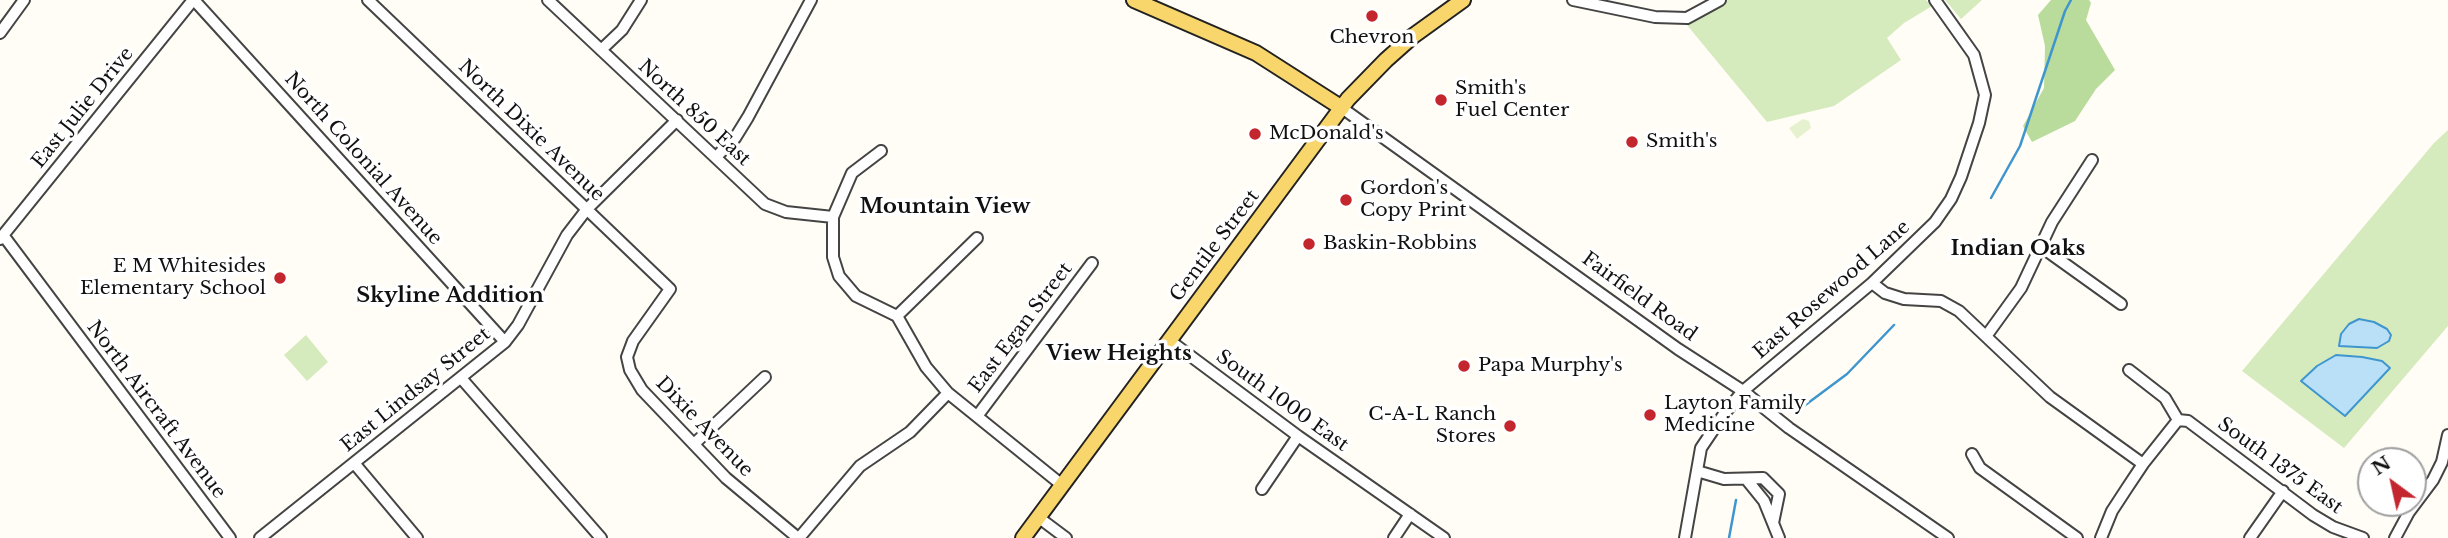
<!DOCTYPE html>
<html>
<head>
<meta charset="utf-8">
<style>
  body { margin:0 }
  #map { position:relative; width:2448px; height:538px; overflow:hidden; background:#fffdf5; font-family:"Libre Baskerville",serif }
  canvas { display:block }
  .north { position:absolute; left:2357px; top:447px; width:70px; height:70px; box-sizing:border-box; background:#fff; border:2px solid #a0a0a0; border-radius:50%; rotate:327deg; font-size:19px; font-weight:700; line-height:28px; text-align:center; color:#111 }
  .north::after { content:''; display:block; margin:auto; width:24px; height:32px; background:#c4262e; clip-path:polygon(50% 0,100% 100%,50% 72%,0 100%) }
</style>
</head>
<body>
<div id="map">
<canvas width="2448" height="538"></canvas>
<div class="north">N</div>
</div>
<script>
const g = document.querySelector('canvas').getContext('2d');
g.lineJoin = 'round';
function fillPath(path, color) {
  g.fillStyle = color;
  g.fill(path, 'evenodd');
}
function toPath(rows) {
  const path = new Path2D();
  for (const r of rows) {
    path.moveTo(r[0], r[1]);
    for (let i = 2; i < r.length; i += 2) path.lineTo(r[i], r[i + 1]);
  }
  return path;
}
function stroke(path, color, width, dash) {
  g.strokeStyle = color;
  g.lineWidth = width;
  g.lineCap = dash ? 'butt' : 'round';
  g.setLineDash(dash || []);
  g.stroke(path);
}
function label(font, color, halo, rows, align = 'center') {
  g.font = font + ' "Libre Baskerville",serif';
  g.lineWidth = 7;
  g.setLineDash([]);
  g.textBaseline = 'middle';
  g.strokeStyle = halo;
  g.fillStyle = color;
  for (const [text, x, y, turn = 0] of rows) {
    g.save();
    g.translate(x, y);
    g.rotate((+turn || 0) * Math.PI / 180);
    g.textAlign = isNaN(turn) ? turn : align;
    if (halo) g.strokeText(text, 0, 0);
    g.fillText(text, 0, 0);
    g.restore();
  }
}
const green = toPath([
  [1728,0,1926,0,1932,6,1904,23,1887,38,1901,60,1834,106,1767,122,1687,25],
  [1945,0,1982,0,1961,19],
  [2448,130,2448,326,2344,448,2242,371,2434,143],
  [306,335,328,362,307,381,284,355]
]);
const forest = toPath([
  [2051,0,2089,0,2091,3,2086,20,2115,70,2096,89,2075,121,2032,142,2023,126,2044,88,2045,46,2038,15]
]);
const pitch = toPath([
  [1803,119,1809,121,1811,128,1797,139,1789,128]
]);
const water = toPath([
  [2359,319,2374,322,2387,329,2391,335,2389,341,2377,348,2339,346,2341,334,2349,324,2359,319],
  [2336,355,2362,357,2382,361,2390,368,2345,416,2301,381,2317,366,2336,355]
]);
const stream = toPath([
  [1991,198,2020,146,2065,11,2071,0],
  [1804,406,1847,374,1894,325],
  [1729,538,1736,500]
]);
const minor = toPath([
  [194,0,505,342],
  [368,0,670,289,633,341,627,357,630,370,642,390,726,478,798,538],
  [548,0,765,204,786,212,833,217],
  [1573,0,1655,17,1687,18,1720,0],
  [0,33,24,0],
  [601,50,622,30,641,0],
  [1342,108,1678,349,1743,391,1789,428,1948,538],
  [881,151,852,173,833,217,833,257,839,276,856,296,897,316,926,367,948,393,1062,485],
  [716,157,735,138,748,117,811,0],
  [3,235,230,538],
  [0,239,193,0],
  [2040,246,2121,304],
  [1872,283,1885,293,1904,299,1941,301,1959,311,2050,397,2143,464],
  [897,316,977,238],
  [1987,335,2021,288,2052,222,2092,160],
  [1169,340,1298,436,1444,538],
  [2129,370,2165,398,2178,420],
  [461,378,601,538],
  [978,415,1092,263],
  [2178,420,2188,421,2313,515,2333,527,2363,538],
  [694,444,765,377],
  [1972,454,1980,468,2077,538],
  [354,463,417,538],
  [1697,471,1724,479,1763,478,1779,494,1773,523],
  [1747,480,1764,501,1779,538],
  [1262,489,1298,436],
  [1038,517,1066,538],
  [260,538,505,342,518,325,567,235,587,209,677,120],
  [799,538,860,466,910,432,948,393],
  [1394,538,1410,514],
  [1685,538,1701,448,1724,414,1743,391,1872,283,1935,222,1951,199,1961,177,1979,123,1985,95,1974,55,1935,0],
  [2101,538,2112,511,2127,488,2143,464,2178,420],
  [2250,538,2283,491],
  [2395,538,2409,512,2433,480,2442,462,2448,435]
]);
const major = toPath([
  [1134,0,1256,53,1342,108],
  [1023,538,1348,99,1386,60,1413,36,1463,0]
]);
const markers = [
  [1372,16,7,"#c4262e"],
  [1441,100,7,"#c4262e"],
  [1255,134,7,"#c4262e"],
  [1632,142,7,"#c4262e"],
  [1346,200,7,"#c4262e"],
  [1309,244,7,"#c4262e"],
  [280,278,7,"#c4262e"],
  [1464,366,7,"#c4262e"],
  [1650,415,7,"#c4262e"],
  [1510,426,7,"#c4262e"]
];
const poiNames = [
  ["Chevron",1372,38,"center"],
  ["Smith's",1455,89],
  ["Fuel Center",1455,111],
  ["McDonald's",1269,134],
  ["Smith's",1646,142],
  ["Gordon's",1360,189],
  ["Copy Print",1360,211],
  ["Baskin-Robbins",1323,244],
  ["E M Whitesides",266,267,"right"],
  ["Elementary School",266,289,"right"],
  ["Papa Murphy's",1478,366],
  ["Layton Family",1664,404],
  ["Medicine",1664,426],
  ["C-A-L Ranch",1496,415,"right"],
  ["Stores",1496,437,"right"]
];
const streetNames = [
  ["East Julie Drive",83,108,-51],
  ["North 850 East",694,113,43],
  ["North Dixie Avenue",531,131,44],
  ["North Colonial Avenue",363,159,48],
  ["Gentile Street",1215,246,-53],
  ["East Rosewood Lane",1832,290,-41],
  ["Fairfield Road",1639,297,36],
  ["East Egan Street",1021,328,-53],
  ["East Lindsay Street",416,390,-39],
  ["South 1000 East",1282,401,36],
  ["North Aircraft Avenue",156,410,53],
  ["Dixie Avenue",704,427,46],
  ["South 1375 East",2280,466,36]
];
const neighbourhoodNames = [
  ["Mountain View",945,207],
  ["Indian Oaks",2018,249],
  ["Skyline Addition",450,296],
  ["View Heights",1119,354]
];
fillPath(green, '#d5ebbd');
fillPath(forest, '#b9dc9c');
fillPath(pitch, '#e6f2cf');
fillPath(water, '#b9e0f7');
stroke(water, '#3f96cf', 2);
stroke(stream, '#3f96cf', 2.5);
stroke(minor, '#444', 14);
stroke(major, '#222', 18);
stroke(minor, '#fff', 10);
stroke(major, '#f9d66b', 14);
for (const [x, y, r, color] of markers) {
  const dot = new Path2D();
  dot.arc(x, y, r, 0, 2 * Math.PI);
  g.fillStyle = color;
  g.fill(dot);
  stroke(dot, '#fff', 2.5);
}
label('19px', '#111', '#fff', poiNames, 'left');
label('19px', '#111', '#fff', streetNames);
label('bold 21px', '#111', '#fff', neighbourhoodNames);
</script>
</body>
</html>
